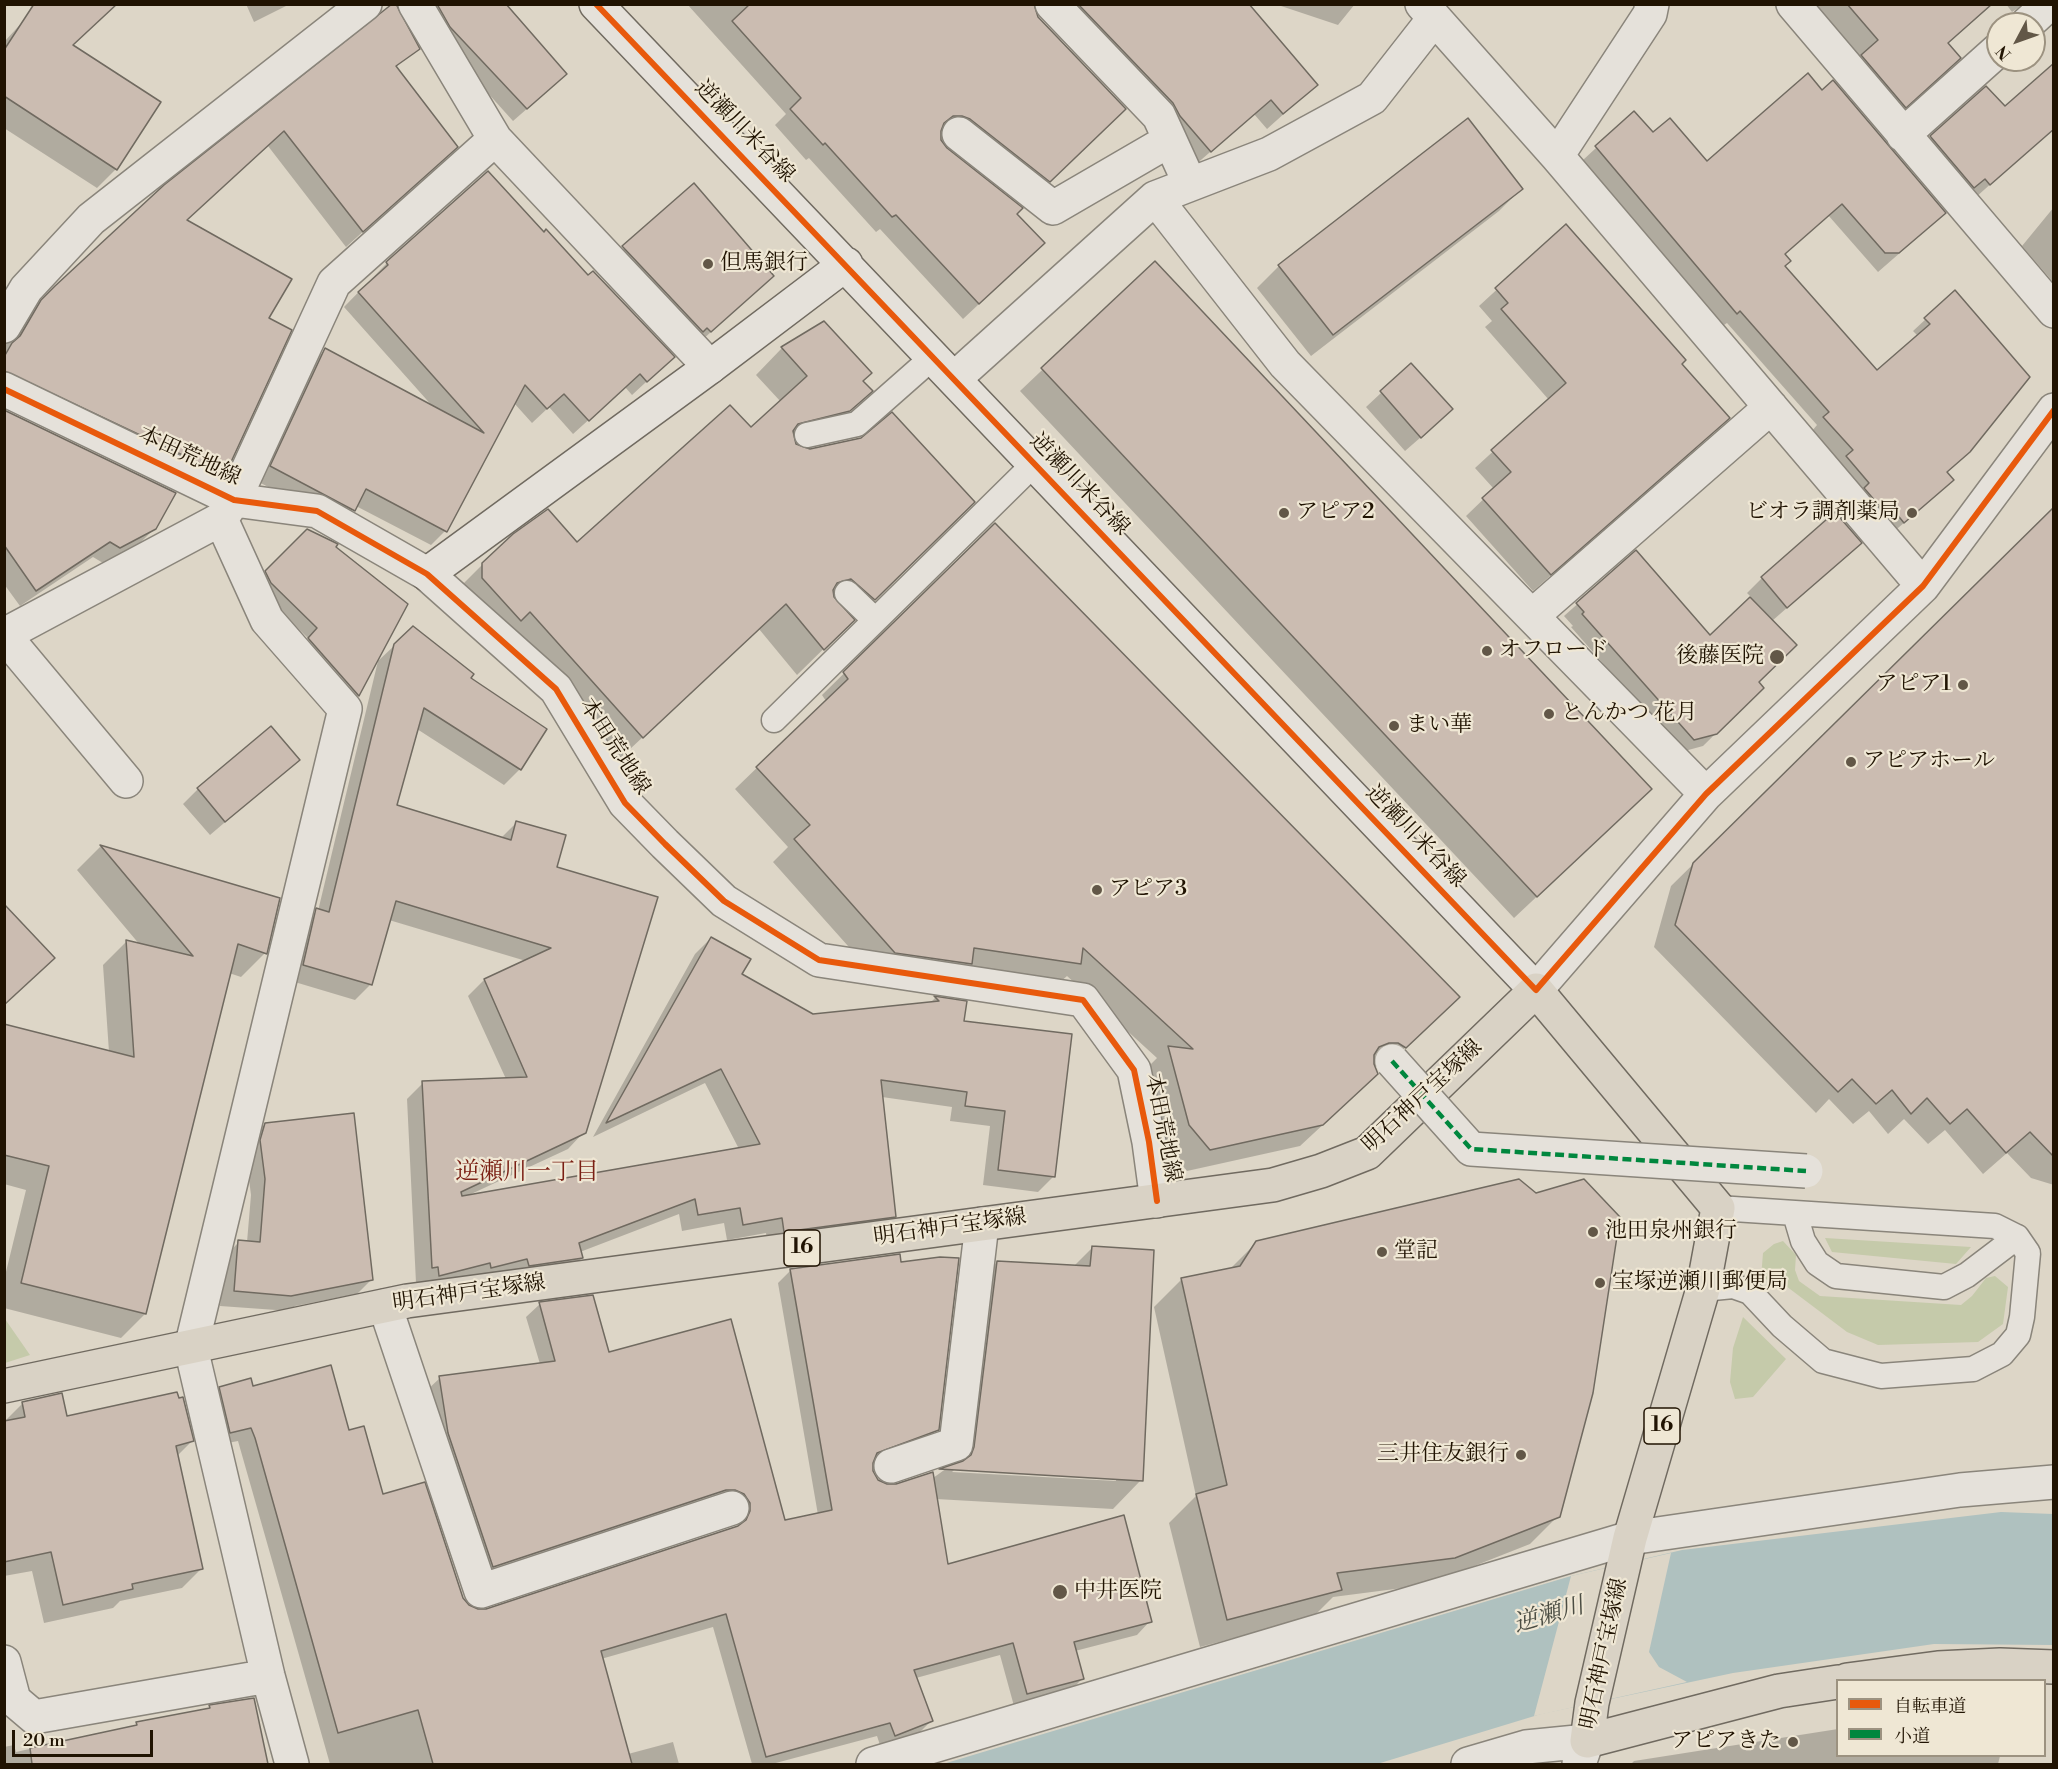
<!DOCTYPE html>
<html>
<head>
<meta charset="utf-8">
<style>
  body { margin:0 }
  #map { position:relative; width:2058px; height:1769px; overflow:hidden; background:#ddd6c7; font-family:"Libre Bodoni","Noto Serif JP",serif }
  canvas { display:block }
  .frame { position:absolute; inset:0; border:6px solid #201302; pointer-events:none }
  .legend { position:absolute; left:1836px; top:1679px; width:210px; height:78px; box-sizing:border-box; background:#efe7d4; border:2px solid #9c9280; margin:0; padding:8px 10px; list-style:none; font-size:18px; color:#201302 }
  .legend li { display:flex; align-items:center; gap:12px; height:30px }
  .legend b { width:30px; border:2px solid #9c9280 }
  .north { position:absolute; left:1986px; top:12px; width:60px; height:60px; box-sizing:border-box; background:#efe7d4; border:2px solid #9c9280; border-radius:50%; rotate:229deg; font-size:16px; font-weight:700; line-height:24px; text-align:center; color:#201302 }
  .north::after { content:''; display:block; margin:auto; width:21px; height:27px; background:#625747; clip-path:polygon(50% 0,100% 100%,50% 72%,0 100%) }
  .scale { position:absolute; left:12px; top:1730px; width:141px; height:27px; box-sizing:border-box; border:3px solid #201302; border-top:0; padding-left:8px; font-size:18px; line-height:21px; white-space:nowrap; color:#201302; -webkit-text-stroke:4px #efe7d4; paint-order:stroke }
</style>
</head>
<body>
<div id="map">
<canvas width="2058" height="1769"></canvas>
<div class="frame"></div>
<ul class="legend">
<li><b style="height:8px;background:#e8590c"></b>自転車道</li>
<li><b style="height:8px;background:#00873e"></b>小道</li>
</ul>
<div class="north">N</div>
<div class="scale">20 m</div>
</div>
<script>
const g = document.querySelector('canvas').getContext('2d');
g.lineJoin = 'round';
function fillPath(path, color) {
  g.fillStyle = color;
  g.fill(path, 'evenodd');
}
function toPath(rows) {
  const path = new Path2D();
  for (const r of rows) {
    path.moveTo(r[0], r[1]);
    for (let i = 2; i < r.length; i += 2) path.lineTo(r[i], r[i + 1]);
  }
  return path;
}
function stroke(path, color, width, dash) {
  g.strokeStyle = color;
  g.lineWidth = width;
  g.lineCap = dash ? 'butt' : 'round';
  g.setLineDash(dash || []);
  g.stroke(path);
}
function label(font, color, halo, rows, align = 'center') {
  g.font = font + ' "Libre Bodoni","Noto Serif JP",serif';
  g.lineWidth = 4.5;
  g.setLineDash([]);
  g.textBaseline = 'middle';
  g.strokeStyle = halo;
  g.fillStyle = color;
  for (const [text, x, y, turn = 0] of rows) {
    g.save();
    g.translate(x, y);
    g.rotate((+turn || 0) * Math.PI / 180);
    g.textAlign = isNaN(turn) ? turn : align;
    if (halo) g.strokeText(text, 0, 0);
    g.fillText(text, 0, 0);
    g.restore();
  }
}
const green = toPath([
  [1825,1238,1971,1247,1956,1264,1832,1252],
  [1783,1241,1796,1255,1795,1270,1799,1281,1820,1296,1961,1305,1972,1296,1986,1278,1995,1276,2008,1287,2003,1324,1978,1342,1878,1345,1847,1332,1782,1283,1761,1278,1763,1253,1774,1244],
  [1743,1317,1786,1359,1753,1397,1735,1399,1730,1382,1733,1348],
  [5,1319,30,1355,5,1363,4,1363]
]);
const water = toPath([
  [2001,1512,2053,1514,2053,1645,1934,1644,1733,1673,1541,1714,1377,1764,943,1764,1571,1576,1682,1550]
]);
const pier = toPath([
  [1671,1553,1649,1652,1659,1667,1687,1682,1534,1716,1571,1576]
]);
const shadow = toPath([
  [246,4,290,4,254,22],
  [429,4,504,4,552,87,513,121,432,31],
  [687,4,1032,4,1032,9,1109,125,1034,197,946,131,939,131,940,141,946,149,1015,214,1027,259,963,319,880,229,876,232,809,158,806,160,775,125,786,114],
  [1046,4,1247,4,1316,85,1267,129,1254,114,1194,166],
  [1275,4,1355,4,1338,25],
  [1811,4,1993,4,1947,44,1940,77,1886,126],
  [2006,4,2024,4,2012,12],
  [28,16,159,103,116,169,97,188,4,128,4,42],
  [408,55,395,68,440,162,346,247,268,146,185,221,267,319,224,474,208,490,4,388,4,346,26,318,165,187],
  [1986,88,2005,109,2052,129,1975,198,1916,152],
  [1634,113,1653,135,1707,163,1932,225,1878,272,1828,215,1784,255,1783,267,1876,373,1918,336,1913,331,1955,292,1946,473,1940,492,1891,534,1835,470,1841,463,1812,431,1817,425,1727,323,1724,325,1583,160],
  [488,174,658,371,632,395,625,387,573,434,549,407,532,423,514,403,445,531,431,545,356,506,339,525,257,481,311,364,325,350,434,408,344,307,387,263],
  [694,186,772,276,688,353,601,269],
  [1521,189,1499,211,1311,356,1257,288,1279,266],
  [2054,207,2054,283,2022,246],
  [1566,226,1680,364,1711,435,1533,591,1466,516,1494,489,1475,468,1549,400,1485,327,1492,321,1479,306],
  [1155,263,1628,811,1514,918,1020,391],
  [782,348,862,381,871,391,822,437,792,444,973,502,797,675,759,629,615,763,456,591,483,564,577,544,751,429,781,402,756,375],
  [1411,365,1436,424,1405,451,1366,407],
  [4,412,155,528,138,545,103,563,93,557,20,606,4,584],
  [2054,509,2054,1185,2031,1178,2007,1153,1983,1174,1945,1130,1928,1144,1904,1119,1888,1134,1869,1111,1853,1124,1829,1099,1816,1113,1654,947,1671,886],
  [1835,514,1845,557,1772,621,1757,682,1762,688,1703,746,1681,752,1571,627,1573,626,1564,616,1636,552,1710,637,1751,597,1747,593,1762,578],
  [995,525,1436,1018,1383,1069,1372,1065,1354,1096,1300,1146,1187,1171,1168,1147,1146,1069,1157,1058,1067,976,1057,985,873,974,773,862,788,847,735,789,826,701,822,695],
  [307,530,336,545,334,548,406,605,358,696,348,705,299,649,309,639,261,593,256,582],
  [395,645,468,679,520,769,504,785,417,729,396,806,501,838,516,823,555,868,584,1132,568,1149,469,1195,739,1149,705,1083,593,1137,695,954,711,938,740,975,812,1015,929,1004,935,998,965,1003,962,1022,1054,1176,1038,1192,983,1185,990,1126,950,1121,952,1107,882,1097,894,1216,878,1232,768,1247,766,1233,727,1240,724,1223,682,1231,679,1214,580,1252,582,1258,566,1274,424,1291,422,1282,416,1283,407,1099,423,1083,506,1079,468,996,484,980,526,961,389,920,371,984,355,1000,288,980,301,926,318,911,378,661],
  [298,760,210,835,183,804,198,789],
  [100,847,278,899,265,953,241,977,229,973,145,1314,121,1338,4,1308,4,1280,26,1190,4,1184,4,1026,109,1052,103,965,126,942,140,945,77,870],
  [265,1124,372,1279,357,1294,295,1306,290,1311,220,1306,224,1257,239,1242,247,1242,251,1195,246,1156,250,1139],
  [1536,1195,1558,1516,1530,1544,1426,1585,1333,1597,1313,1617,1200,1647,1169,1523,1196,1496,1154,1307,1182,1279,1230,1269,1257,1242],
  [1092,1248,1141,1480,1113,1509,936,1499,947,1566,1150,1621,1137,1635,1075,1651,1082,1679,1069,1692,1014,1706,1000,1655,916,1678,931,1721,918,1734,881,1748,877,1736,772,1764,752,1764,713,1627,601,1659,628,1754,673,1742,679,1764,330,1764,238,1441,217,1445,207,1402,220,1388,252,1388,348,1432,382,1496,467,1606,476,1611,487,1610,738,1526,737,1517,479,1580,426,1391,440,1378,540,1364,526,1317,540,1304,608,1354,784,1522,818,1515,778,1283,791,1270,937,1429,924,1443,871,1461,872,1473,878,1482,888,1486,932,1473,933,1478,947,1468,969,1291,997,1262,1073,1267],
  [955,1469,1116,1478,1116,1481,952,1472],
  [23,1403,66,1418,192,1441,177,1456,201,1569,182,1588,120,1601,113,1608,44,1623,32,1571,4,1576,4,1422],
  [253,1699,267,1764,4,1764,4,1747,14,1745,16,1752],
  [1838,1729,1838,1756,2000,1756,1998,1764,1631,1764,1634,1761]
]);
const building = toPath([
  [34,4,117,4,73,45,161,102,117,170,4,96,4,50,34,4],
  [392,4,396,4,420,49,396,66,458,147,363,232,284,131,187,220,292,279,269,318,292,330,225,475,4,371,4,357,12,343,20,336,41,300,55,286,164,185,392,4],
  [437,4,506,4,567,74,527,109,450,27,437,4],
  [750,4,1034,4,1038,17,1126,109,1050,182,970,119,962,116,953,116,944,123,941,131,941,140,947,148,1023,208,1017,214,1045,243,979,304,896,215,892,217,825,143,823,145,790,109,801,98,732,21,750,4],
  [1078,4,1249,4,1318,85,1283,114,1271,100,1211,152,1180,116,1173,103,1078,4],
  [1847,4,1992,4,1948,43,1961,58,1906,108,1861,55,1878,40,1847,4],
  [2054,63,2054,129,1990,185,1985,179,1974,188,1930,136,1986,86,2005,106,2054,63],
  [1808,73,1822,90,1833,80,1946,213,1899,253,1885,253,1842,204,1785,254,1791,261,1785,266,1877,370,1930,324,1924,318,1955,290,2030,377,1970,452,1947,472,1954,480,1904,523,1896,513,1890,518,1864,488,1869,483,1846,456,1853,450,1823,417,1829,412,1740,311,1737,314,1595,146,1634,111,1653,132,1670,118,1707,161,1808,73],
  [1468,118,1523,189,1333,335,1278,265,1468,118],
  [488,171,544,232,546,229,588,275,593,271,675,357,647,382,640,374,589,421,564,394,547,409,525,385,447,532,366,489,355,511,270,466,325,348,484,433,358,292,388,265,386,262,488,171],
  [694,183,774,276,711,332,707,328,703,332,622,246,694,183],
  [1566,224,1686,360,1682,364,1730,418,1551,575,1482,498,1511,472,1491,450,1566,383,1501,309,1508,303,1495,288,1566,224],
  [1155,261,1652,789,1537,897,1041,368,1155,261],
  [824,321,872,373,863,381,873,391,850,411,798,424,793,431,796,444,810,449,861,438,892,412,975,502,875,600,851,579,837,583,833,590,834,597,855,620,824,650,786,604,643,738,530,612,521,621,482,578,482,563,513,534,548,509,577,542,730,405,751,427,807,376,781,347,824,321],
  [1411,363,1453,409,1421,438,1380,391,1411,363],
  [4,410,176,493,156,529,120,548,110,542,36,591,4,545,4,410],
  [2054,507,2054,1157,2030,1132,2006,1153,1967,1109,1950,1124,1927,1098,1911,1114,1892,1090,1876,1104,1852,1079,1838,1092,1675,925,1693,863,2054,507],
  [1835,512,1862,543,1787,608,1761,577,1835,512],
  [995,523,1460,997,1406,1048,1398,1043,1389,1043,1379,1047,1374,1055,1374,1064,1378,1074,1323,1125,1210,1150,1189,1125,1168,1046,1193,1049,1083,948,1081,964,974,948,972,964,895,953,794,839,810,825,756,767,848,679,843,672,995,523],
  [307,529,338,544,336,547,408,604,359,696,308,638,317,628,271,583,265,571,307,529],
  [1636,550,1710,635,1750,597,1797,645,1759,682,1764,688,1717,734,1694,740,1582,614,1584,612,1576,603,1636,550],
  [413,626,474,674,471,678,547,729,521,770,424,708,397,805,511,840,516,821,566,835,557,867,658,897,586,1133,461,1192,462,1196,760,1144,721,1069,606,1123,711,937,751,959,742,974,813,1014,939,1001,934,996,967,1001,964,1021,1072,1034,1055,1177,998,1170,1005,1111,965,1106,967,1092,881,1080,896,1217,784,1232,782,1218,743,1225,740,1208,698,1215,695,1199,579,1243,583,1258,529,1266,527,1259,491,1268,490,1263,439,1276,438,1267,432,1268,422,1081,527,1077,484,979,551,948,396,901,372,985,303,965,316,908,329,912,394,644,413,626],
  [271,726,300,760,225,822,197,788,271,726],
  [100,845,280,898,267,954,238,944,146,1314,21,1283,49,1166,4,1155,4,1024,134,1057,126,940,193,956,100,845],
  [4,904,55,958,4,1005,4,904],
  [354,1113,373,1280,291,1296,234,1291,238,1240,260,1242,265,1179,260,1140,265,1123,354,1113],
  [1519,1179,1536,1193,1584,1179,1620,1217,1593,1393,1560,1517,1455,1558,1337,1573,1342,1590,1227,1620,1196,1494,1227,1485,1181,1278,1240,1266,1256,1241,1519,1179],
  [1092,1246,1154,1250,1143,1481,939,1469,963,1461,971,1455,974,1447,997,1261,1090,1266,1092,1246],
  [900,1254,901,1262,940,1257,959,1258,939,1430,877,1453,873,1463,873,1471,878,1480,887,1484,896,1484,933,1472,948,1564,1124,1515,1152,1622,1074,1642,1084,1679,1027,1694,1013,1643,914,1670,933,1721,895,1736,890,1723,766,1757,726,1614,601,1651,632,1764,433,1764,418,1710,338,1733,255,1438,251,1428,230,1433,219,1387,251,1378,253,1386,331,1365,349,1430,364,1426,383,1494,425,1482,463,1598,469,1605,478,1609,486,1609,738,1526,746,1520,750,1511,750,1503,744,1494,735,1490,726,1490,493,1567,448,1433,439,1376,555,1361,539,1302,593,1295,609,1352,731,1319,785,1520,832,1510,790,1269,900,1254],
  [177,1392,179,1398,183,1397,194,1441,176,1446,203,1569,132,1584,133,1589,63,1605,51,1552,4,1562,4,1421,25,1417,22,1402,62,1393,67,1416,177,1392],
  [254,1698,268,1764,32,1764,30,1748,137,1725,136,1722,210,1708,209,1705,254,1698]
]);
const lane = toPath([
  [807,435,857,424,933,357],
  [847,593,875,620],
  [774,720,1034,464],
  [1795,1214,1803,1241,1817,1263,1836,1276,1944,1287,1967,1275,2017,1237],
  [1703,1289,1733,1286,1750,1292,1782,1326,1823,1361,1881,1376,1973,1369,2002,1354,2018,1335,2022,1317,2028,1253,2017,1237,1995,1226,1718,1208]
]);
const street = toPath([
  [415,4,495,139,710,367],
  [1052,4,1159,116,1190,184],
  [1422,4,1557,156,1923,586],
  [1793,4,2054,311],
  [2027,24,2049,4],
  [959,134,1053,208,1170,140],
  [1903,135,1998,50],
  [1557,156,1650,14,1652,4],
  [1155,198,1269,154,1372,98,1433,20],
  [4,326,26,289,91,219,365,4],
  [954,379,1155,198,1285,364,1706,794],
  [4,389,234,500,317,511,427,574,556,689,625,803,665,844,724,901,819,960,1083,1000,1134,1070,1149,1142,1157,1201],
  [221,519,267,620,345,709,191,1348,268,1676,292,1764],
  [1532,616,1771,407],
  [4,635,221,519,234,500,334,283,495,139],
  [4,635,126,781],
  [1536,990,1706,794,1923,586,2054,410],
  [385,1306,481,1591,732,1508],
  [891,1466,956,1444,982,1224],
  [4,1662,14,1700,34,1717,268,1676],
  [873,1764,1630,1538,1960,1490,2054,1482],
  [1468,1764,1526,1747,1587,1741,1579,1764]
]);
const secondary = toPath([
  [596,4,1536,990],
  [427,574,710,367,846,264]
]);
const primary = toPath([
  [4,1386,407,1301,1273,1185,1321,1171,1367,1153,1536,990,1718,1208,1703,1289,1630,1538,1592,1703,1587,1741,1779,1691,1838,1682],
  [1847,1680,1938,1668,2000,1665,2054,1667]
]);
const streetBridge = toPath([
  [1392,1061,1471,1149,1806,1171]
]);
const quiet = toPath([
  [1392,1061,1471,1149,1806,1171]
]);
const cycleway = toPath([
  [596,4,1536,990,1706,794,1923,586,2054,410],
  [4,389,234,500,317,511,427,574,556,689,625,803,665,844,724,901,819,960,1083,1000,1134,1070,1149,1142,1157,1201]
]);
const markers = [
  [708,264,6,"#625747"],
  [1284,513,6,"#625747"],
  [1912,513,6,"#625747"],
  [1487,651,6,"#625747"],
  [1777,657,8,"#625747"],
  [1963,685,6,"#625747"],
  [1549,714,6,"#625747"],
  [1394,726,6,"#625747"],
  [1851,762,6,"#625747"],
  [1097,890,6,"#625747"],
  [1593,1232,6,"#625747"],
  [1382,1252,6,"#625747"],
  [1600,1283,6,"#625747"],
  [1521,1455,6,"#625747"],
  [1060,1592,8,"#625747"],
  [1793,1742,6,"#625747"]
];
const shields = [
  [802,1248,36],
  [1662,1426,36]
];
const shieldNames = [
  ["16",802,1248],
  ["16",1662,1426]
];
const streetNames = [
  ["逆瀬川米谷線",744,132,46],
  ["本田荒地線",189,457,25],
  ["逆瀬川米谷線",1079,485,46],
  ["本田荒地線",614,747,57],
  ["逆瀬川米谷線",1415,837,46],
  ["明石神戸宝塚線",1423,1097,-43],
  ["本田荒地線",1162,1128,79],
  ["明石神戸宝塚線",950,1228,-8],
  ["明石神戸宝塚線",469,1294,-8],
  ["明石神戸宝塚線",1605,1654,-78]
];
const poiNames = [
  ["但馬銀行",720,264],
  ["アピア2",1296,513],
  ["ビオラ調剤薬局",1900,513,"right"],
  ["オフロード",1499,651],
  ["後藤医院",1764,657,"right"],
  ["アピア1",1951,685,"right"],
  ["とんかつ 花月",1561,714],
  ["まい華",1406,726],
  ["アピアホール",1863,762],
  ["アピア3",1109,890],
  ["池田泉州銀行",1605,1232],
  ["堂記",1394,1252],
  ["宝塚逆瀬川郵便局",1612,1283],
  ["三井住友銀行",1509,1455,"right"],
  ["中井医院",1074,1592],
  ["アピアきた",1781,1742,"right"]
];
const neighbourhoodNames = [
  ["逆瀬川一丁目",527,1173]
];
const waterNames = [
  ["逆瀬川",1549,1616,-16]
];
fillPath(green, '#c5caaa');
fillPath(water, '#afc1bf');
fillPath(pier, '#ddd6c7');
fillPath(shadow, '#0003');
fillPath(building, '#cbbcb1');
stroke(building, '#706a60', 1.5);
stroke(lane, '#8a857b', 27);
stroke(street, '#8a857b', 36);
stroke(secondary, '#706a60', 36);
stroke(primary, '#706a60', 36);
stroke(lane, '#e5e1da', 24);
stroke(street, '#e5e1da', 33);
stroke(secondary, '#e5e1da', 33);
stroke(primary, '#d9d2c5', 33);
stroke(streetBridge, '#8a857b', 36, []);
stroke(streetBridge, '#e5e1da', 33);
stroke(quiet, '#00873e', 4.5, [9, 4.5]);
stroke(cycleway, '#e8590c', 6);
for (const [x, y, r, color] of markers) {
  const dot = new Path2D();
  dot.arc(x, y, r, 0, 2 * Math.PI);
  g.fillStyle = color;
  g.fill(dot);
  stroke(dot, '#efe7d4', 2);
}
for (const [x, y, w] of shields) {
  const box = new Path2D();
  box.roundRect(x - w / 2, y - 18, w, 36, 4.5);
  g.fillStyle = '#efe7d4';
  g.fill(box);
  stroke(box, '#201302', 1.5);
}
label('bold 21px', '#201302', null, shieldNames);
label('22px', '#201302', '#efe7d4', streetNames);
label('22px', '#201302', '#efe7d4', poiNames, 'left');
label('24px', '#7a1f14', '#efe7d4', neighbourhoodNames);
label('italic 24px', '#4b4d43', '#efe7d4', waterNames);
</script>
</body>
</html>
